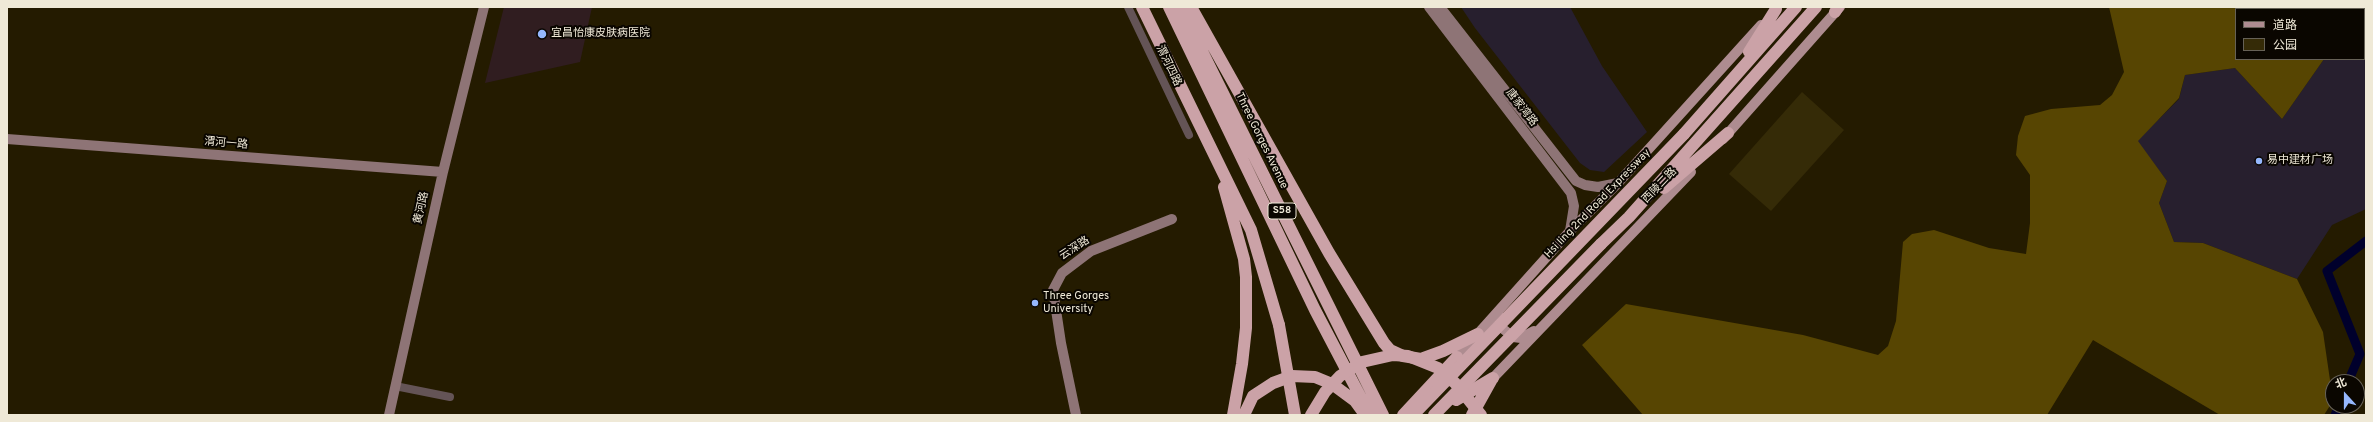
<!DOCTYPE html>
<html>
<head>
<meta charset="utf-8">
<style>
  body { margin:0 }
  #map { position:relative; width:2373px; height:422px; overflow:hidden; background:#241b00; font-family:Overpass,"Noto Sans SC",sans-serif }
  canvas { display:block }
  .frame { position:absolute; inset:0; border:8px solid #efe9d7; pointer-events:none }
  .legend { position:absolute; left:2235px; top:8px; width:130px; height:52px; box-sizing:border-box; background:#0a0600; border:1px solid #666156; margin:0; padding:5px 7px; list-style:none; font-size:12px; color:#efe9d7 }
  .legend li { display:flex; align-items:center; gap:8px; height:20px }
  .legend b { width:20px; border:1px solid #666156 }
  .north { position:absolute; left:2325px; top:374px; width:40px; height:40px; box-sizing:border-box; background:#0a0600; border:1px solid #666156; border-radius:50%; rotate:339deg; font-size:11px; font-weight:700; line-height:16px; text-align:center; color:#efe9d7 }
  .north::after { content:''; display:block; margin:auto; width:14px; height:18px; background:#95b7fd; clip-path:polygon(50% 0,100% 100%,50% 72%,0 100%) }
</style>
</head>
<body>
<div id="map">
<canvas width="2373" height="422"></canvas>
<div class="frame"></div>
<ul class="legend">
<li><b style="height:5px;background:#ae8c90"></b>道路</li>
<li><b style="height:11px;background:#352b07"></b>公园</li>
</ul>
<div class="north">北</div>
</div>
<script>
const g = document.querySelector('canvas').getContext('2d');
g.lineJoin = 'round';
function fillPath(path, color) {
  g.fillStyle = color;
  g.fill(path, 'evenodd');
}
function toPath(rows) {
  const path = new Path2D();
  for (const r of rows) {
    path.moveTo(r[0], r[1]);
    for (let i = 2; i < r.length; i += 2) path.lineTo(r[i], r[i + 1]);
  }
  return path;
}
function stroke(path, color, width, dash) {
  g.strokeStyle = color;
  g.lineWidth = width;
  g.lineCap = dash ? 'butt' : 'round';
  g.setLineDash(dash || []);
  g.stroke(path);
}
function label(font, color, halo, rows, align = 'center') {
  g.font = font + ' Overpass,"Noto Sans SC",sans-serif';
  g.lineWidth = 4;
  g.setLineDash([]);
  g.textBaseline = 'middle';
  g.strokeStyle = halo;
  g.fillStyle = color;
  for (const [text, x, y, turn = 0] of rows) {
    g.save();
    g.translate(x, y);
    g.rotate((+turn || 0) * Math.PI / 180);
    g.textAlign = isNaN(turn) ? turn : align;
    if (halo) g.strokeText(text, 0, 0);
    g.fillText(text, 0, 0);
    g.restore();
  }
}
const commercial = toPath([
  [1461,7,1570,7,1602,66,1647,132,1604,172,1590,170,1580,163,1475,28],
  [2240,7,2366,7,2366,209,2332,225,2297,279,2203,243,2174,242,2159,203,2167,181,2137,141,2179,99,2185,75,2235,68,2282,119,2324,59,2364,59,2364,9,2244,9]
]);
const medical = toPath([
  [504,7,592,7,580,62,485,83]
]);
const green = toPath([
  [1802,92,1844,130,1771,211,1729,174]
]);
const forest = toPath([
  [2109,7,2240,7,2244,9,2236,9,2236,59,2324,59,2282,119,2235,68,2185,75,2179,98,2138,141,2167,181,2159,203,2174,242,2203,243,2297,279,2323,332,2330,380,2331,404,2324,415,2220,415,2093,340,2047,415,1643,415,1582,345,1626,304,1803,335,1878,355,1888,346,1896,321,1903,242,1912,234,1934,230,1989,248,2026,254,2030,223,2030,175,2016,155,2018,136,2025,116,2051,109,2100,105,2112,95,2124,72]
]);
const canal = toPath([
  [2348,382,2360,354,2327,271,2366,241],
  [2335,415,2339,406]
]);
const street = toPath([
  [1128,7,1189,135],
  [395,386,450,397]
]);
const secondary = toPath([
  [1429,7,1571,193,1574,206,1570,231],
  [1440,7,1576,181,1585,185,1598,187,1618,183],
  [7,139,443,172],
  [389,415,443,172,484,7],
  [1076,415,1061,343,1053,290,1062,273,1091,251,1172,219]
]);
const primary = toPath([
  [1723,139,1840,7],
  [1500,317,1502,328,1513,337,1521,338,1534,331],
  [1457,357,1570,231,1618,183,1761,25],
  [1493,378,1691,172]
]);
const highway = toPath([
  [1142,7,1251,230,1279,325],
  [1169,7,1315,310,1370,415],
  [1180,7,1383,415],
  [1191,7,1329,253,1384,343,1390,350,1403,356,1421,359,1443,351,1478,334],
  [1835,12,1838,7],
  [1749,52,1776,9],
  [1684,134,1796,7],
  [1224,187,1244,259,1246,277,1246,328,1242,364,1233,415],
  [1664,188,1728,133],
  [1601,244,1629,217,1816,7],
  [1456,400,1493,378],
  [1244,415,1253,396,1273,383,1292,376,1315,377,1332,384,1355,401,1363,412],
  [1403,415,1457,357],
  [1472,415,1492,379]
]);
const highwayBridge = toPath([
  [1279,325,1295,415],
  [1311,415,1325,392,1340,376,1362,362,1393,355,1408,356,1438,368,1455,383,1481,415],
  [1413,415,1684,134],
  [1434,415,1601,244]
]);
const markers = [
  [542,34,5,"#95b7fd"],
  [2259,161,4,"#95b7fd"],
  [1035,303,4,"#95b7fd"]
];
const shields = [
  [1282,211,28]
];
const shieldNames = [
  ["S58",1282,211]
];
const poiNames = [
  ["宜昌怡康皮肤病医院",551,34],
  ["易中建材广场",2267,161],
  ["Three Gorges",1043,297],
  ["University",1043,310]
];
const streetNames = [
  ["渭河四路",1168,66,64],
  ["唐家湾路",1521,108,52],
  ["Three Gorges Avenue",1261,141,64],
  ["渭河一路",226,144,5],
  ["西陵二路",1660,186,-46],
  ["Hsi ling 2nd Road Expressway",1598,204,-46],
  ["黄河路",422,208,-77],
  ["云深路",1075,249,-33]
];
fillPath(commercial, '#271f2e');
fillPath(medical, '#301d20');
fillPath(green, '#352b07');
fillPath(forest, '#574502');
stroke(canal, '#00002c', 9);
stroke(street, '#645456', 8);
stroke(secondary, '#8e7476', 10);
stroke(primary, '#ae8c90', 10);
stroke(highway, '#cba2a7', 12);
stroke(highwayBridge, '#cba2a7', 12);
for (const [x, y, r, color] of markers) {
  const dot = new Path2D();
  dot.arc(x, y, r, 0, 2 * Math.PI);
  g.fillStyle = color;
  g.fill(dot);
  stroke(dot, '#0a0600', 1.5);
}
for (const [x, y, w] of shields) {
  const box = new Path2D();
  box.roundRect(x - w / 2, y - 8, w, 16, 3);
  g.fillStyle = '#0a0600';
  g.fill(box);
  stroke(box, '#efe9d7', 1);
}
label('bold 10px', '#efe9d7', null, shieldNames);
label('11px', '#efe9d7', '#0a0600', poiNames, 'left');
label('11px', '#efe9d7', '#0a0600', streetNames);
</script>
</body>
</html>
